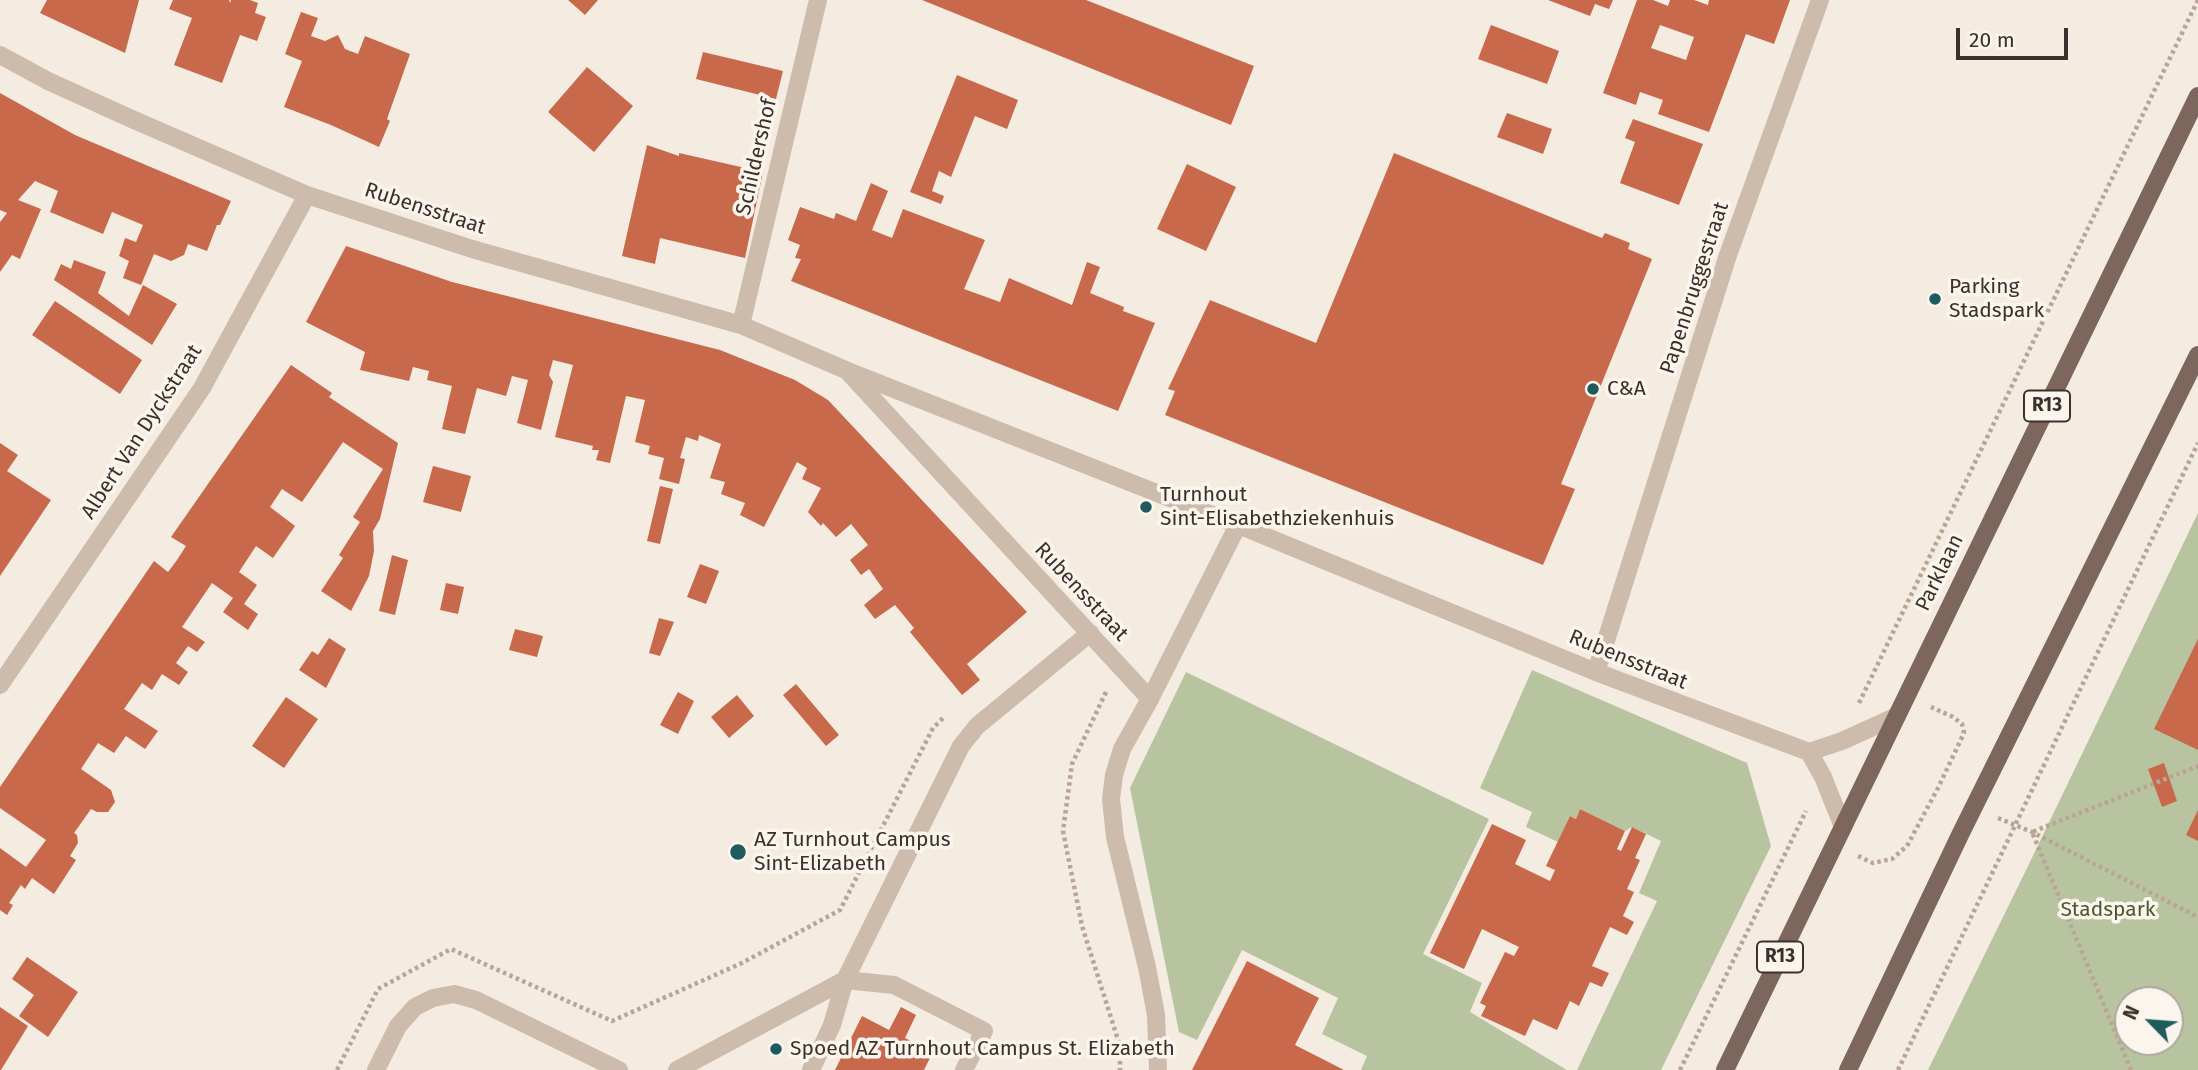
<!DOCTYPE html>
<html>
<head>
<meta charset="utf-8">
<style>
  body { margin:0 }
  #map { position:relative; width:2198px; height:1070px; overflow:hidden; background:#f4ebe1; font-family:"Fira Sans",sans-serif }
  canvas { display:block }
  .north { position:absolute; left:2114px; top:986px; width:70px; height:70px; box-sizing:border-box; background:#fbf5ee; border:2px solid #aea6a0; border-radius:50%; rotate:295deg; font-size:19px; font-weight:700; line-height:28px; text-align:center; color:#3b302b }
  .north::after { content:''; display:block; margin:auto; width:24px; height:32px; background:#1f5a5e; clip-path:polygon(50% 0,100% 100%,50% 72%,0 100%) }
  .scale { position:absolute; left:1956px; top:28px; width:112px; height:32px; box-sizing:border-box; border:4px solid #3b302b; border-top:0; padding-left:9px; font-size:21px; line-height:24px; white-space:nowrap; color:#3b302b; -webkit-text-stroke:5px #fbf5ee; paint-order:stroke }
</style>
</head>
<body>
<div id="map">
<canvas width="2198" height="1070"></canvas>
<div class="north">N</div>
<div class="scale">20 m</div>
</div>
<script>
const g = document.querySelector('canvas').getContext('2d');
g.lineJoin = 'round';
function fillPath(path, color) {
  g.fillStyle = color;
  g.fill(path, 'evenodd');
}
function toPath(rows) {
  const path = new Path2D();
  for (const r of rows) {
    path.moveTo(r[0], r[1]);
    for (let i = 2; i < r.length; i += 2) path.lineTo(r[i], r[i + 1]);
  }
  return path;
}
function stroke(path, color, width, dash) {
  g.strokeStyle = color;
  g.lineWidth = width;
  g.lineCap = dash ? 'butt' : 'round';
  g.setLineDash(dash || []);
  g.stroke(path);
}
function label(font, color, halo, rows, align = 'center') {
  g.font = font + ' "Fira Sans",sans-serif';
  g.lineWidth = 7;
  g.setLineDash([]);
  g.textBaseline = 'middle';
  g.strokeStyle = halo;
  g.fillStyle = color;
  for (const [text, x, y, turn = 0] of rows) {
    g.save();
    g.translate(x, y);
    g.rotate((+turn || 0) * Math.PI / 180);
    g.textAlign = isNaN(turn) ? turn : align;
    if (halo) g.strokeText(text, 0, 0);
    g.fillText(text, 0, 0);
    g.restore();
  }
}
const green = toPath([
  [2198,513,2198,1070,1928,1070,2029,864],
  [2128,1000,2170,1000,2170,1042,2128,1042],
  [1532,670,1747,763,1771,846,1661,1070,1577,1070,1657,901,1639,893,1661,841,1632,827,1625,831,1580,809,1576,819,1570,816,1558,842,1526,827,1532,812,1480,788],
  [1186,672,1489,819,1423,954,1482,983,1470,1012,1567,1070,1361,1070,1367,1056,1322,1034,1338,998,1242,950,1197,1040,1179,1032,1130,788]
]);
const building = toPath([
  [47,0,139,0,125,53,40,13],
  [173,0,229,0,230,3,231,0,250,0,258,3,255,13,266,17,257,41,240,35,222,83,174,65,192,18,169,9],
  [568,0,598,0,585,15],
  [922,0,1086,0,1254,66,1231,125],
  [1548,0,1613,0,1609,9,1595,4,1590,16],
  [1637,0,1653,0,1668,6,1670,0,1694,0,1708,5,1709,0,1790,0,1774,44,1746,34,1709,132,1658,114,1663,100,1640,92,1636,105,1603,93],
  [1660,25,1694,37,1686,60,1651,48],
  [301,12,318,18,311,36,325,41,338,35,345,49,358,54,365,36,410,54,387,119,390,121,379,147,331,125,284,107,302,61,285,54],
  [1491,25,1559,51,1547,84,1478,59],
  [703,52,783,71,776,99,696,79],
  [587,67,633,106,594,152,548,112],
  [957,75,1018,100,1007,129,975,116,951,177,939,171,932,191,944,196,941,204,910,192],
  [0,93,75,135,231,201,220,225,217,225,207,251,188,244,184,255,171,261,154,254,141,285,123,278,129,261,119,256,125,238,136,242,143,225,112,212,103,234,50,212,58,191,35,181,18,200,41,209,20,259,12,255,0,272,0,222,7,213,0,210],
  [1507,113,1552,129,1543,154,1497,137],
  [1633,119,1703,144,1679,205,1620,183,1635,142,1625,138],
  [647,145,679,156,679,153,763,172,745,258,660,238,655,264,622,256],
  [1394,153,1602,238,1605,233,1630,243,1628,249,1652,259,1561,484,1575,489,1543,565,1165,415,1175,391,1168,389,1210,300,1316,343],
  [1187,164,1236,187,1206,251,1157,229],
  [871,183,888,191,872,230,892,238,903,209,985,240,964,289,1000,302,1009,278,1072,305,1087,262,1100,267,1090,293,1124,307,1123,311,1155,323,1118,411,791,281,801,259,795,258,800,245,788,240,800,207,834,219,836,213,856,221],
  [346,246,452,282,720,350,795,380,828,400,1027,612,967,664,980,680,962,695,910,632,914,628,895,605,875,619,864,605,883,589,869,569,861,575,850,560,868,545,851,524,836,537,823,523,821,526,808,512,821,488,802,479,807,468,797,462,764,527,740,515,745,503,721,494,725,482,710,478,721,444,699,435,698,441,686,437,680,458,685,459,679,484,659,479,664,458,648,454,650,446,635,442,645,400,626,396,610,463,596,460,599,450,592,450,593,446,555,437,573,365,553,360,549,375,553,382,541,430,517,423,528,380,512,376,506,396,477,388,465,434,442,429,452,386,427,380,429,371,413,367,409,381,360,370,365,352,306,322],
  [74,260,106,272,98,293,129,316,143,285,177,304,152,345,54,280,61,264,71,269],
  [55,301,142,360,120,394,32,335],
  [291,365,332,393,329,397,398,443,380,519,373,531,374,551,369,576,351,611,321,591,343,558,339,555,360,522,353,517,383,469,343,442,302,502,282,489,270,507,295,526,273,558,256,546,239,572,257,585,244,604,258,614,248,630,223,612,233,598,212,583,182,627,205,642,197,652,188,646,176,663,188,672,179,685,162,674,152,690,142,683,124,709,158,731,145,749,126,736,114,753,98,743,81,769,111,790,115,802,108,812,97,812,91,809,74,833,77,835,78,843,70,856,76,860,54,894,32,878,25,889,21,885,9,903,13,905,7,915,0,910,0,848,26,867,46,840,0,808,0,787,154,561,168,572,177,560,186,546,171,537],
  [0,443,18,455,7,471,51,500,0,576],
  [433,466,471,476,461,512,423,502],
  [660,486,673,489,660,544,647,541],
  [392,555,408,560,395,615,379,611],
  [700,564,719,571,706,604,687,597],
  [446,583,464,587,458,614,440,610],
  [659,618,674,622,660,656,649,653],
  [515,629,543,636,537,657,509,650],
  [329,638,346,649,326,688,299,670,312,651,318,655],
  [2198,639,2198,750,2154,729],
  [796,684,839,735,826,746,783,695],
  [678,692,694,701,678,734,660,725],
  [737,695,754,716,729,738,711,717],
  [286,697,318,719,284,768,252,746],
  [2164,763,2177,801,2162,807,2148,769],
  [1580,809,1625,831,1617,849,1621,851,1632,827,1646,834,1635,858,1640,860,1627,889,1634,892,1623,916,1634,922,1627,935,1610,927,1592,966,1609,973,1602,987,1590,982,1579,1006,1570,1001,1557,1030,1533,1019,1525,1036,1481,1016,1486,1006,1480,1003,1505,952,1514,956,1519,947,1482,929,1464,969,1430,953,1492,824,1526,840,1515,864,1550,881,1555,870,1546,866,1570,816,1576,819],
  [2198,810,2198,841,2186,835],
  [27,957,78,992,48,1037,19,1016,34,995,12,979],
  [1247,961,1319,998,1295,1045,1344,1070,1192,1070],
  [0,1007,28,1026,1,1070,0,1070],
  [901,1007,916,1015,905,1038,933,1052,924,1070,835,1070,862,1016,889,1030]
]);
const path = toPath([
  [1106,692,1072,764,1063,831,1082,926,1120,1046,1120,1070],
  [1859,703,2198,0],
  [1998,818,2032,832,2198,917],
  [1858,856,1873,863,1892,859,1907,846,1938,788,1964,733,1962,724,1953,717,1931,707],
  [337,1070,378,989,451,949,612,1021,742,963,840,910,933,728,945,716],
  [1680,1070,1806,811],
  [1898,1070,2198,443],
  [2131,1070,2032,832,2198,766]
]);
const minor = toPath([
  [0,55,48,81,134,120,307,195,472,249,741,325,848,371,1238,525,1596,672,1809,752,1823,777,1843,827],
  [741,325,818,0],
  [850,374,1150,699,1238,525],
  [1596,672,1728,255,1820,0],
  [0,685,202,388,307,195],
  [1150,699,1122,749,1114,775,1111,799,1115,837,1147,967,1156,1015,1158,1070],
  [1809,752,1842,741,1897,716],
  [376,1070,398,1026,415,1007,433,998,454,994,476,1000,619,1070],
  [677,1070,845,980,961,746,977,726,1090,633],
  [811,1070,832,1025,845,980,894,985,984,1031,964,1070]
]);
const major = toPath([
  [1725,1070,2198,96],
  [1848,1070,1960,835,2198,355]
]);
const markers = [
  [1935,299,7,"#1f5a5e"],
  [1593,389,7,"#1f5a5e"],
  [1146,507,7,"#1f5a5e"],
  [738,852,9,"#1f5a5e"],
  [776,1049,7,"#1f5a5e"]
];
const shields = [
  [2047,406,46],
  [1780,957,46]
];
const shieldNames = [
  ["R13",2047,406],
  ["R13",1780,957]
];
const streetNames = [
  ["Schildershof",757,157,-77],
  ["Rubensstraat",425,209,18],
  ["Papenbruggestraat",1695,288,-72],
  ["Albert Van Dyckstraat",142,432,-57],
  ["Parklaan",1940,573,-64],
  ["Rubensstraat",1081,592,47],
  ["Rubensstraat",1628,660,22]
];
const poiNames = [
  ["Parking",1949,287],
  ["Stadspark",1949,311],
  ["C&A",1607,389],
  ["Turnhout",1160,495],
  ["Sint-Elisabethziekenhuis",1160,519],
  ["AZ Turnhout Campus",754,840],
  ["Sint-Elizabeth",754,864],
  ["Spoed AZ Turnhout Campus St. Elizabeth",790,1049]
];
const parkNames = [
  ["Stadspark",2108,910]
];
fillPath(green, '#b8c4a0');
fillPath(building, '#c8694b');
stroke(path, '#b9a596', 4.5, [3.5, 3.5]);
stroke(minor, '#cdbbac', 18);
stroke(major, '#7d675c', 18);
for (const [x, y, r, color] of markers) {
  const dot = new Path2D();
  dot.arc(x, y, r, 0, 2 * Math.PI);
  g.fillStyle = color;
  g.fill(dot);
  stroke(dot, '#fbf5ee', 2.5);
}
for (const [x, y, w] of shields) {
  const box = new Path2D();
  box.roundRect(x - w / 2, y - 15.5, w, 31, 5);
  g.fillStyle = '#fbf5ee';
  g.fill(box);
  stroke(box, '#3b302b', 2);
}
label('bold 19px', '#3b302b', null, shieldNames);
label('21px', '#3b302b', '#fbf5ee', streetNames);
label('21px', '#3b302b', '#fbf5ee', poiNames, 'left');
label('21px', '#4a5a2e', '#fbf5ee', parkNames);
</script>
</body>
</html>
